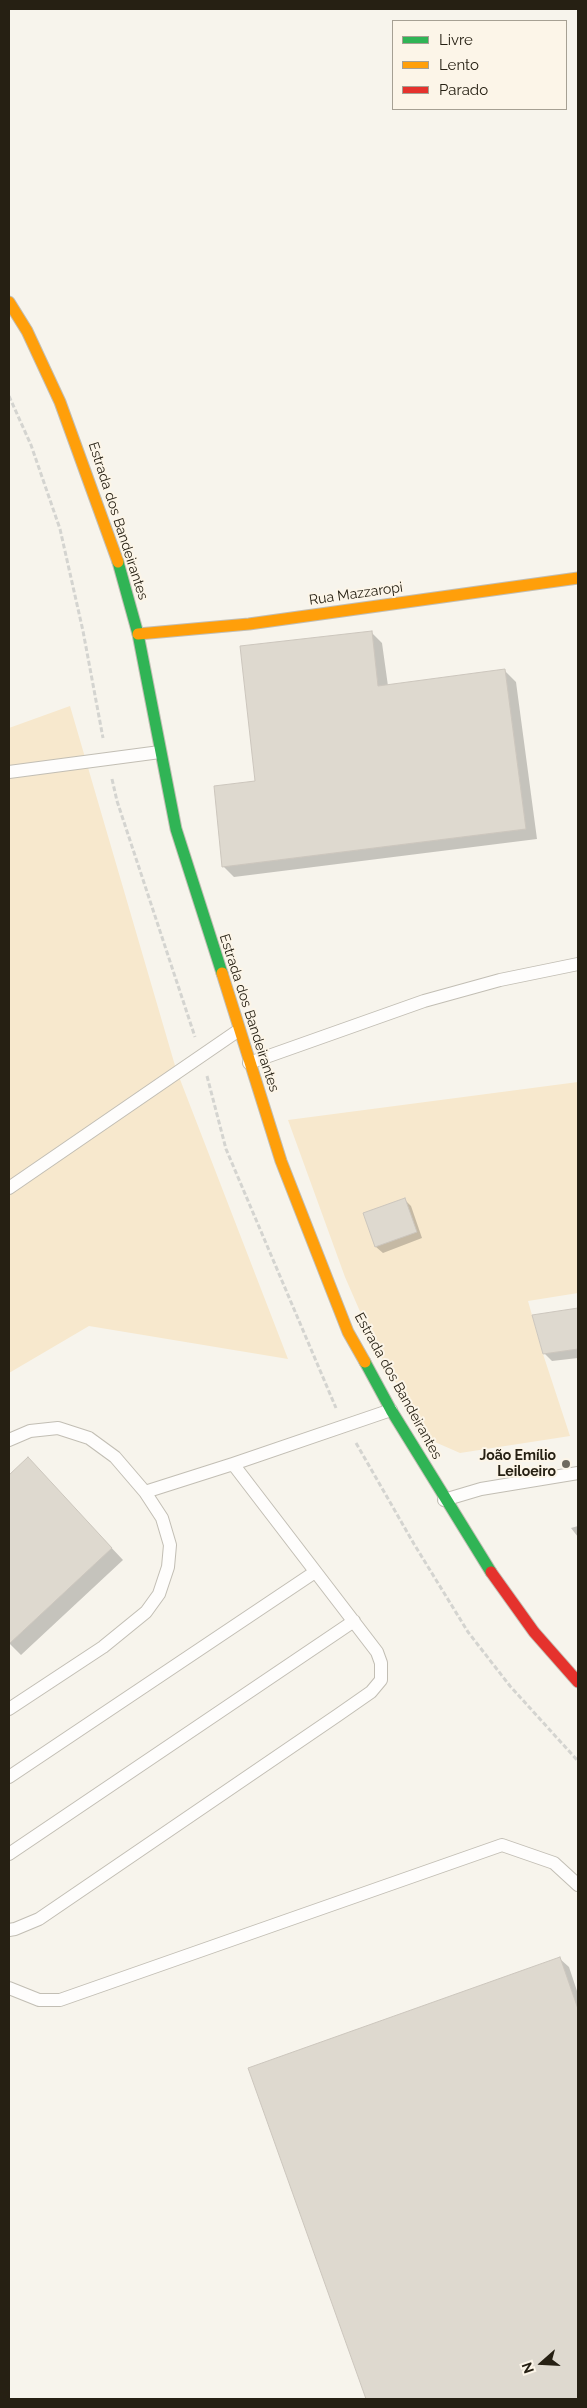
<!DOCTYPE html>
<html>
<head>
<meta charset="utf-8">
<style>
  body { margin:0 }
  #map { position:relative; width:587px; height:2408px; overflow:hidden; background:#f7f4ec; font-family:Raleway,sans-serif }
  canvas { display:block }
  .frame { position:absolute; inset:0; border:10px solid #262013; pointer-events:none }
  .legend { position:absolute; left:392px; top:20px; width:175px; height:90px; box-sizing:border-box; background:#fcf5e8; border:1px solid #a6a093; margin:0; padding:6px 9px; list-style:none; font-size:15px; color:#262013 }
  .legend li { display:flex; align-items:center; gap:10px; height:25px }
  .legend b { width:25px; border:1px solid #a6a093 }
  .north { position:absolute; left:517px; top:2338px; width:50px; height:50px; -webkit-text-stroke:4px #fcf5e8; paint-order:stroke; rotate:251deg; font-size:14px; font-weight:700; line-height:20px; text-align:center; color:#262013 }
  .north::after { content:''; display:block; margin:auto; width:18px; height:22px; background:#262013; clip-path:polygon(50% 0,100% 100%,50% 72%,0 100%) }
</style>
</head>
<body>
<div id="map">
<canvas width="587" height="2408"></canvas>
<div class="frame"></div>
<ul class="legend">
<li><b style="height:6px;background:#30b455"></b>Livre</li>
<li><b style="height:6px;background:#ff9f0a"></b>Lento</li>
<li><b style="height:6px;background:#e5322d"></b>Parado</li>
</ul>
<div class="north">N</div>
</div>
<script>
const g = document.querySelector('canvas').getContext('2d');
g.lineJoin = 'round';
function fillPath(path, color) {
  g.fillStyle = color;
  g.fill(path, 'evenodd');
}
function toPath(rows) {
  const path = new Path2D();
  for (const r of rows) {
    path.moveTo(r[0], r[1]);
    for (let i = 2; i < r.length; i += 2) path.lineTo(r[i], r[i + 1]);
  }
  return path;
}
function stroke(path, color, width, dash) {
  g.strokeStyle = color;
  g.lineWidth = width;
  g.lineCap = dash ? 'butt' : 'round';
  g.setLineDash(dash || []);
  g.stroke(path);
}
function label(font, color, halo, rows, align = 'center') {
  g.font = font + ' Raleway,sans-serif';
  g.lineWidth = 4;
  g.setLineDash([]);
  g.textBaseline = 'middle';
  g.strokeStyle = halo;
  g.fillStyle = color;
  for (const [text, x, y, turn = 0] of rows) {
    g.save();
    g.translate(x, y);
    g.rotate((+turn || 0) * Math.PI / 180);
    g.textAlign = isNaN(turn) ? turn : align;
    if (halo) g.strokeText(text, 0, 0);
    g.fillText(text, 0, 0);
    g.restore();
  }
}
const green = toPath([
  [70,706,176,1069,288,1359,89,1326,9,1373,9,728],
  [578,1082,578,1293,528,1301,543,1354,570,1436,460,1453,428,1439,375,1346,345,1277,288,1120]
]);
const shadow = toPath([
  [371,632,382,643,388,686,505,671,516,682,537,839,234,877,223,866,257,782],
  [404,1199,411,1206,422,1238,383,1253,376,1247],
  [578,1309,578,1358,552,1361,544,1353,534,1316],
  [28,1459,123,1560,21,1655,9,1643,9,1477],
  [578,1526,578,1537,571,1528],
  [559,1958,569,1967,578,1994,578,2399,367,2399,250,2069]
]);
const building = toPath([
  [372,631,378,686,505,669,526,829,222,867,214,786,255,781,240,646,372,631],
  [405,1198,417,1232,375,1247,363,1213,405,1198],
  [578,1308,578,1349,543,1354,532,1315,578,1308],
  [28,1457,112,1548,9,1644,9,1475,28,1457],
  [560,1957,578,2009,578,2399,366,2399,248,2068,560,1957]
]);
const path = toPath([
  [9,396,31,445,60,529,83,631,103,738],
  [112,779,117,801,195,1037],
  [207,1076,226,1149,336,1408],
  [356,1443,414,1544,468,1632,510,1686,578,1761]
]);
const lane = toPath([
  [9,772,160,752],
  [249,1063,424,1001,500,980,578,964],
  [9,1188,239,1030],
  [9,1440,30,1431,58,1428,89,1438,115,1457,145,1492,233,1464,391,1410],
  [444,1500,481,1489,578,1473],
  [9,1709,103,1647,146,1612,159,1594,168,1567,170,1545,162,1518,145,1492],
  [9,1777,315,1572],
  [9,1854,354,1621],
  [9,1930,15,1929,39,1919,338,1715,371,1692,381,1680,381,1663,377,1652,233,1464],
  [9,1988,39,2000,60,2000,502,1845,554,1863,578,1885]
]);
const fast = toPath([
  [118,562,138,634,176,829,222,973],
  [365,1362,391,1410,491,1572]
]);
const slow = toPath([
  [9,302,27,331,60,402,118,562],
  [138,634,249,624,578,578],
  [222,973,281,1161,348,1332,365,1362]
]);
const jam = toPath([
  [491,1572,534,1632,578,1682]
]);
const markers = [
  [566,1464,5,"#6f6a5f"]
];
const streetNames = [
  ["Estrada dos Bandeirantes",118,521,72],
  ["Rua Mazzaropi",356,594,-8],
  ["Estrada dos Bandeirantes",249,1013,72],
  ["Estrada dos Bandeirantes",398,1386,61]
];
const poiNames = [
  ["João Emílio",556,1456],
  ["Leiloeiro",556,1472]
];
fillPath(green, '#f7e8cd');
fillPath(shadow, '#0003');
fillPath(building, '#ded9cf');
stroke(building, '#ccc6bd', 1);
stroke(lane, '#c2beb4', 14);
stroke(fast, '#c2beb4', 13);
stroke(slow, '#c2beb4', 13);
stroke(jam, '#c2beb4', 13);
stroke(path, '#d4d4d0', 3, [5, 2.5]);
stroke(lane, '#fefdfc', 12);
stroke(fast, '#30b455', 11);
stroke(slow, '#ff9f0a', 11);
stroke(jam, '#e5322d', 11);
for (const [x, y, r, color] of markers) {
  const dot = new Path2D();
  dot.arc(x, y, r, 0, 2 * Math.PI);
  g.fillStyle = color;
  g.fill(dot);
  stroke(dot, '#fcf5e8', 2);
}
label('14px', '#262013', '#fcf5e8', streetNames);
label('bold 14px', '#262013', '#fcf5e8', poiNames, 'right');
</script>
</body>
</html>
